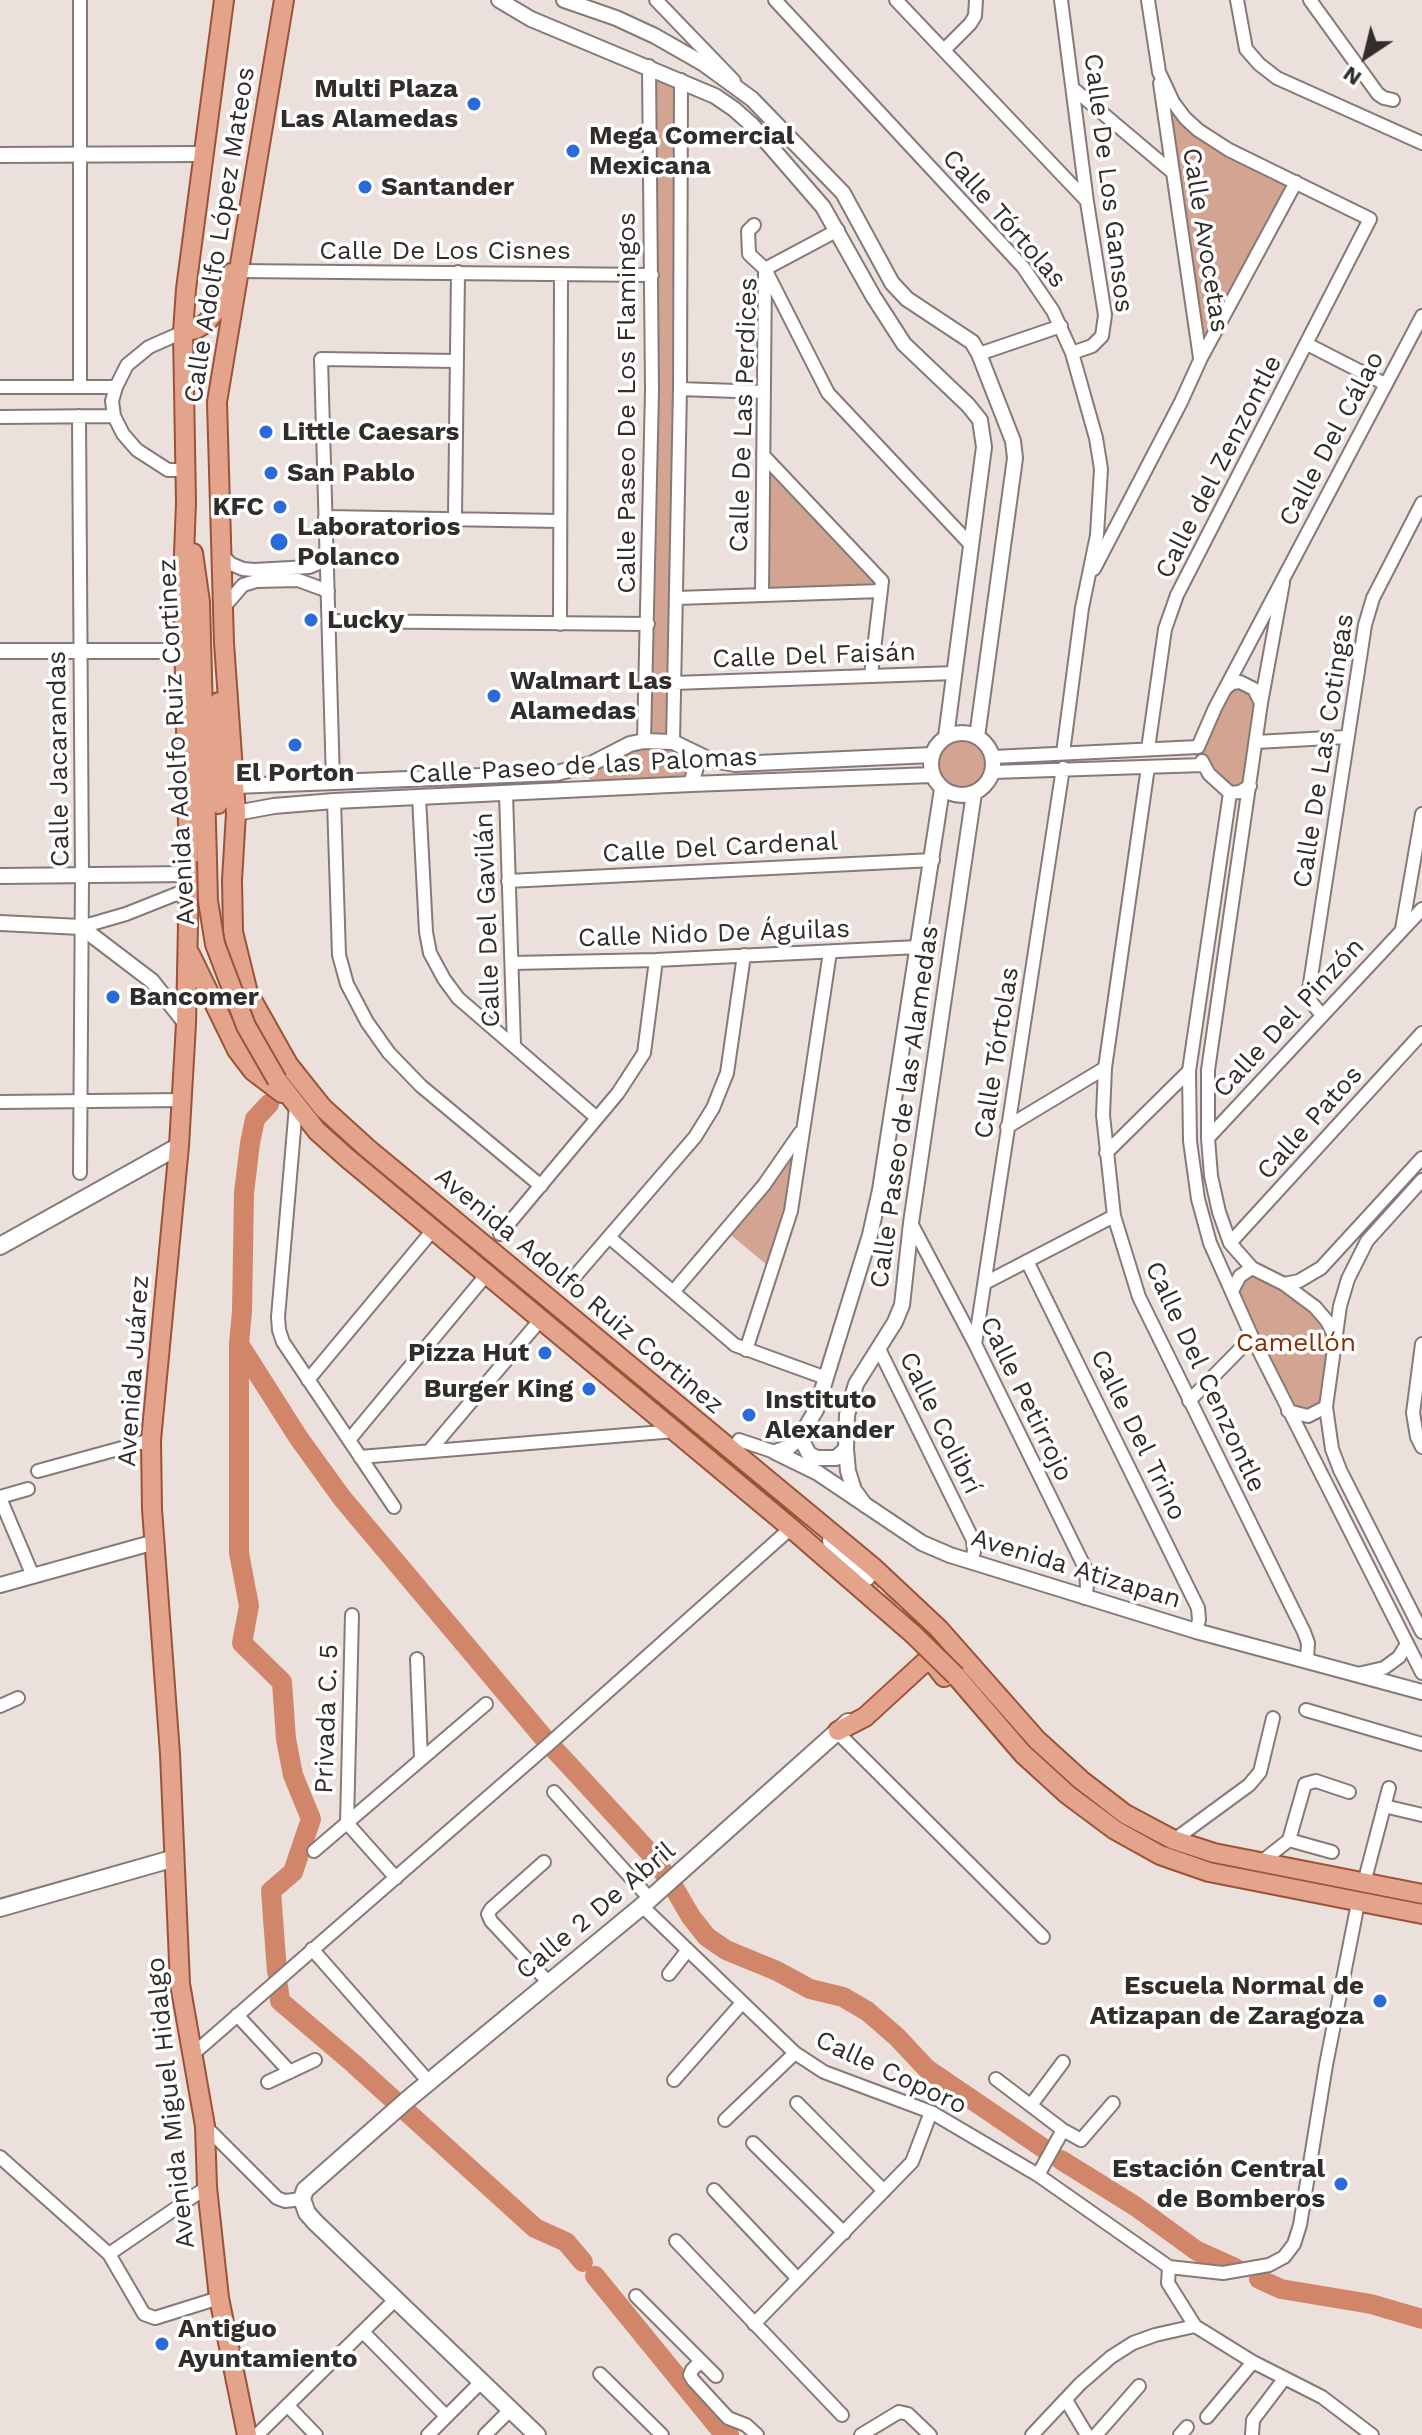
<!DOCTYPE html>
<html>
<head>
<meta charset="utf-8">
<style>
  body { margin:0 }
  #map { position:relative; width:1422px; height:2435px; overflow:hidden; background:#ece0dc; font-family:"Work Sans",sans-serif }
  canvas { display:block }
  .north { position:absolute; left:1326px; top:16px; width:80px; height:80px; -webkit-text-stroke:6px #fff; paint-order:stroke; rotate:215deg; font-size:22px; font-weight:700; line-height:32px; text-align:center; color:#312d2b }
  .north::after { content:''; display:block; margin:auto; width:28px; height:36px; background:#312d2b; clip-path:polygon(50% 0,100% 100%,50% 72%,0 100%) }
</style>
</head>
<body>
<div id="map">
<canvas width="1422" height="2435"></canvas>
<div class="north">N</div>
</div>
<script>
const g = document.querySelector('canvas').getContext('2d');
g.lineJoin = 'round';
function fillPath(path, color) {
  g.fillStyle = color;
  g.fill(path, 'evenodd');
}
function toPath(rows) {
  const path = new Path2D();
  for (const r of rows) {
    if (r.length === 3) {
      path.moveTo(r[0] + r[2], r[1]);
      path.arc(r[0], r[1], r[2], 0, 2 * Math.PI);
      continue;
    }
    path.moveTo(r[0], r[1]);
    for (let i = 2; i < r.length; i += 2) path.lineTo(r[i], r[i + 1]);
  }
  return path;
}
function stroke(path, color, width, dash) {
  g.strokeStyle = color;
  g.lineWidth = width;
  g.lineCap = dash ? 'butt' : 'round';
  g.setLineDash(dash || []);
  g.stroke(path);
}
function label(font, color, halo, rows, align = 'center') {
  g.font = font + ' "Work Sans",sans-serif';
  g.lineWidth = 7;
  g.setLineDash([]);
  g.textBaseline = 'middle';
  g.strokeStyle = halo;
  g.fillStyle = color;
  for (const [text, x, y, turn = 0] of rows) {
    g.save();
    g.translate(x, y);
    g.rotate((+turn || 0) * Math.PI / 180);
    g.textAlign = isNaN(turn) ? turn : align;
    if (halo) g.strokeText(text, 0, 0);
    g.fillText(text, 0, 0);
    g.restore();
  }
}
const green = toPath([
  [649,66,681,80,673,741,693,759,691,784,590,782,589,775,591,764,644,741],
  [1159,72,1185,118,1296,182,1201,358],
  [763,455,882,581,881,591,762,593],
  [1240,682,1261,703,1250,786,1230,793,1203,765,1198,747,1215,708],
  [962,764,31],
  [802,1130,773,1270,726,1231],
  [1252,1268,1302,1297,1335,1337,1326,1407,1297,1415,1232,1291]
]);
const river = toPath([
  [269,1104,255,1119,250,1143,244,1193,242,1311,239,1344,298,1437,342,1498,543,1737],
  [239,1345,239,1553,249,1606,242,1643,282,1682,286,1739,293,1775,311,1819,293,1872,271,1891,277,1972],
  [555,1750,649,1852,666,1876],
  [673,1886,691,1917,707,1937,726,1950,777,1971,810,1989,843,1997,867,2011,897,2037,927,2069,1046,2150],
  [278,1986,280,2001,354,2064,535,2228,566,2242,583,2262],
  [1061,2160,1135,2206,1197,2251,1235,2268],
  [595,2276,719,2428,729,2435],
  [1259,2279,1281,2289,1371,2304,1422,2319]
]);
const secondaryTunnel = toPath([
  [867,1577,927,1633,928,1645,920,1654]
]);
const minor = toPath([
  [80,0,80,387],
  [656,0,734,81],
  [775,0,1023,267,1053,311,1072,353,1096,438,1101,469,1097,535,1082,608,1063,753],
  [896,0,1087,201],
  [1061,0,1087,202,1105,315,1102,336,1092,346,1072,353],
  [1148,0,1159,72,1173,102,1185,118,1198,130,1229,150,1370,219,1177,595,1165,629,1148,749],
  [1237,0,1246,49,1259,64,1277,78,1422,143],
  [1310,0,1378,94,1384,98,1393,100],
  [945,49,970,24,975,16,976,0],
  [1160,83,1200,358],
  [1075,90,1171,171],
  [754,225,748,231,749,254,765,269,828,393,970,544],
  [765,269,838,230],
  [238,271,652,275],
  [183,332,149,347,127,365,116,387,112,401,114,416,123,434,137,450,168,470,184,470],
  [1307,344,1385,384],
  [979,354,1061,326],
  [0,387,116,387],
  [680,389,764,392],
  [79,416,82,876,80,1173],
  [0,417,114,416],
  [763,455,882,581,871,675],
  [325,517,560,521],
  [455,517,458,272],
  [221,554,231,564,243,569,254,570,309,567,327,560],
  [1094,569,1181,402,1201,358,1296,182],
  [1283,583,1261,703,1208,1070,1208,1138,1211,1176,1219,1212,1230,1243,1252,1268,1284,1284,1315,1307,1327,1321,1335,1337],
  [762,593,765,272],
  [677,598,881,591],
  [224,607,243,585,256,581,298,580,328,591],
  [329,621,648,624],
  [560,624,561,274],
  [674,683,955,673],
  [1226,688,1232,683,1240,682,1254,689,1261,703],
  [644,741,652,391,649,66],
  [673,742,680,389,681,80],
  [1256,742,1347,737],
  [1198,747,1215,708,1422,316],
  [993,757,1198,747],
  [1202,761,1209,774,1230,793,1240,792,1250,786],
  [1148,767,1105,1068,1103,1115,1114,1216,1139,1297,1304,1632,1308,1643,1307,1660],
  [993,772,1203,765],
  [333,781,321,359,456,361],
  [1230,793,1189,1071,1190,1141,1198,1199,1210,1243,1252,1337,1422,1673],
  [506,794,514,1045],
  [419,797,426,932,430,953,444,979,458,998,597,1118],
  [334,801,339,955,347,984,367,1022,389,1053,421,1086,541,1186],
  [508,881,933,860],
  [81,927,126,914,189,889],
  [1402,929,1422,814],
  [512,963,656,960,918,947],
  [1321,1014,1311,1002,1309,990,1365,625,1373,598,1422,503],
  [0,1102,182,1100],
  [296,1106,278,1317,279,1330,283,1342,394,1507],
  [1007,1127,1105,1068],
  [1208,1138,1422,909],
  [1106,1153,1189,1071],
  [1422,1180,1367,1241,1348,1279,1340,1306,1326,1407,1332,1449,1340,1470,1422,1632],
  [911,1223,975,1344,1086,1570,1087,1586,1085,1598],
  [500,1234,618,1093,644,1053,656,960],
  [609,1237,735,1345,826,1378],
  [1230,1243,1422,1033],
  [1027,1261,1198,1608,1199,1620,1196,1631],
  [570,1282,695,1137,713,1108,727,1073,744,955],
  [985,1283,1114,1216],
  [1284,1284,1299,1281,1321,1268,1422,1158],
  [1232,1291,1240,1276,1252,1268],
  [673,1292,764,1185,800,1133],
  [975,1344,1063,768],
  [1422,1344,1413,1413,1417,1437,1422,1447],
  [879,1349,973,1540,974,1552,970,1562],
  [746,1350,791,1211,830,952],
  [308,1380,433,1230],
  [1189,1401,1252,1337],
  [1288,1411,1308,1416,1326,1407],
  [349,1440,487,1274],
  [739,1440,775,1452],
  [431,1449,541,1319],
  [360,1457,675,1431],
  [38,1471,151,1440],
  [0,1497,28,1489],
  [0,1498,33,1576],
  [417,1659,421,1759],
  [1358,1674,1384,1668,1399,1657,1407,1644],
  [0,1706,18,1698],
  [1306,1710,1422,1744],
  [837,1732,1043,1937],
  [554,1792,650,1899],
  [1384,1806,1422,1815],
  [347,1823,352,1615],
  [347,1823,396,1878],
  [1174,1840,1249,1785,1260,1772,1273,1718],
  [1289,1840,1332,1852],
  [314,1851,486,1704],
  [544,1862,491,1909,488,1914,491,1921,549,1983],
  [1260,1863,1289,1840,1305,1784,1316,1781,1349,1792],
  [1364,1883,1389,1788],
  [642,1906,795,2053,824,2072,931,2112,1038,2175,1169,2267,1223,2273,1269,2265,1284,2257,1294,2244,1300,2225,1326,2065,1358,1903],
  [312,1949,429,2082],
  [669,1974,687,1951],
  [237,2015,290,2072],
  [193,2054,549,1744,791,1528],
  [996,2079,1063,2130,1081,2140,1113,2103],
  [674,2080,742,2003],
  [268,2082,315,2060],
  [797,2103,884,2191],
  [1031,2105,1063,2062],
  [725,2120,795,2053],
  [205,2126,277,2198,285,2201,302,2199],
  [753,2143,844,2233],
  [0,2157,109,2254,144,2314,155,2318,219,2298],
  [1038,2175,1063,2130],
  [714,2190,798,2279],
  [676,2241,842,2415],
  [109,2254,207,2187],
  [1169,2267,1168,2283,1195,2326,1253,2362,1322,2397,1372,2435],
  [636,2296,716,2376],
  [754,2324,912,2162,931,2112],
  [363,2332,446,2416],
  [701,2361,692,2370,690,2375,693,2380,728,2418,746,2425,757,2435],
  [600,2374,662,2435],
  [1066,2400,1087,2435],
  [288,2406,316,2435],
  [1207,2417,1253,2362],
  [257,2435,395,2300],
  [428,2435,480,2383],
  [485,2435,510,2410],
  [861,2435,899,2412,908,2414,930,2435],
  [1032,2435,1080,2384,1111,2357,1133,2343,1155,2335,1195,2326],
  [1096,2435,1139,2386],
  [1180,2435,1187,2427],
  [1252,2435,1253,2420,1284,2379]
]);
const tertiary = toPath([
  [499,0,531,19,715,96,734,109,752,125,823,207,873,296,904,344,968,405,980,420,984,447,946,737],
  [564,0,616,18,655,36,704,64,752,99,843,193,892,283,907,299,972,342,979,354,1013,441,1015,458,977,737],
  [0,155,204,154],
  [0,651,185,651],
  [962,764,31],
  [684,749,696,767,691,784],
  [235,786,557,773,591,764,630,744,644,741,673,742,708,759,735,764,932,755],
  [236,813,274,806,334,801,691,784,932,775],
  [0,876,189,874],
  [0,923,81,927,152,981,186,1024],
  [800,1437,809,1454,817,1458,836,1458,846,1449],
  [775,1452,789,1447,800,1437,816,1410,870,1235,880,1190,942,789],
  [775,1452,818,1473,922,1543,950,1555,1196,1631,1422,1692],
  [865,1505,854,1490,848,1471,846,1449,847,1415,856,1384,895,1322,902,1305,911,1223,974,793],
  [0,1585,155,1542]
]);
const secondary = toPath([
  [0,1246,179,1146],
  [831,1541,867,1577],
  [0,1908,175,1858],
  [537,2435,315,2222,307,2213,302,2199,305,2190,407,2100,642,1906,848,1722]
]);
const primary = toPath([
  [224,0,186,289,183,332,186,503,183,579,189,874,186,1024,179,1146,151,1440,152,1509,170,1754,180,1984,205,2126,207,2187,219,2298,247,2435],
  [284,0,217,402,224,643,236,813,232,880,233,932,248,993,288,1064,323,1108,367,1148,874,1568,939,1629,1037,1740,1081,1780,1125,1814,1174,1840,1214,1853,1422,1894],
  [183,332,196,329,206,323,214,313,231,273],
  [193,553,200,602,207,861],
  [218,804,219,702],
  [190,954,237,1050,253,1071,282,1093],
  [277,1080,317,1131,346,1157,791,1528,913,1634],
  [956,1676,1023,1754,1068,1795,1115,1830,1160,1855,1209,1872,1422,1914],
  [838,1731,865,1717,925,1662,934,1664,944,1677]
]);
const primaryBridge = toPath([
  [207,861,208,901,215,944,246,1026,277,1080],
  [913,1634,956,1676]
]);
const markers = [
  [474,104,8,"#296bd8"],
  [573,151,8,"#296bd8"],
  [365,187,8,"#296bd8"],
  [266,432,8,"#296bd8"],
  [271,473,8,"#296bd8"],
  [280,507,8,"#296bd8"],
  [279,542,10,"#296bd8"],
  [311,620,8,"#296bd8"],
  [494,696,8,"#296bd8"],
  [295,745,8,"#296bd8"],
  [113,997,8,"#296bd8"],
  [545,1353,8,"#296bd8"],
  [589,1389,8,"#296bd8"],
  [749,1415,8,"#296bd8"],
  [1380,2001,8,"#296bd8"],
  [1341,2184,8,"#296bd8"],
  [162,2344,8,"#296bd8"]
];
const poiNames = [
  ["Multi Plaza",458,89,"right"],
  ["Las Alamedas",458,119,"right"],
  ["Mega Comercial",589,136],
  ["Mexicana",589,166],
  ["Santander",381,187],
  ["Little Caesars",282,432],
  ["San Pablo",287,473],
  ["KFC",264,507,"right"],
  ["Laboratorios",297,527],
  ["Polanco",297,557],
  ["Lucky",327,620],
  ["Walmart Las",510,681],
  ["Alamedas",510,711],
  ["El Porton",295,773,"center"],
  ["Bancomer",129,997],
  ["Pizza Hut",529,1353,"right"],
  ["Burger King",573,1389,"right"],
  ["Instituto",765,1400],
  ["Alexander",765,1430],
  ["Escuela Normal de",1364,1986,"right"],
  ["Atizapan de Zaragoza",1364,2016,"right"],
  ["Estación Central",1325,2169,"right"],
  ["de Bomberos",1325,2199,"right"],
  ["Antiguo",178,2329],
  ["Ayuntamiento",178,2359]
];
const streetNames = [
  ["Calle De Los Gansos",1108,183,83],
  ["Calle Tórtolas",1004,219,49],
  ["Calle Adolfo López Mateos",220,235,-81],
  ["Calle Avocetas",1205,240,81],
  ["Calle De Los Cisnes",445,251],
  ["Calle Paseo De Los Flamingos",627,403,-90],
  ["Calle De Las Perdices",744,415,-88],
  ["Calle Del Cálao",1332,439,-62],
  ["Calle del Zenzontle",1219,467,-63],
  ["Calle Del Faisán",814,656,-2],
  ["Avenida Adolfo Ruiz Cortinez",177,742,-93],
  ["Calle De Las Cotingas",1324,751,-81],
  ["Calle Jacarandas",59,759,-91],
  ["Calle Paseo de las Palomas",583,766,-3],
  ["Calle Del Cardenal",720,848,-3],
  ["Calle Del Gavilán",488,920,-92],
  ["Calle Nido De Águilas",714,934,-2],
  ["Calle Del Pinzón",1289,1018,-47],
  ["Calle Tórtolas",997,1053,-81],
  ["Calle Paseo de las Alamedas",905,1107,-82],
  ["Calle Patos",1310,1123,-48],
  ["Avenida Adolfo Ruiz Cortinez",579,1291,40],
  ["Avenida Juárez",134,1371,-86],
  ["Calle Del Cenzontle",1205,1377,65],
  ["Calle Petirrojo",1026,1399,64],
  ["Calle Colibrí",940,1423,64],
  ["Calle Del Trino",1138,1435,64],
  ["Avenida Atizapan",1076,1569,17],
  ["Privada C. 5",327,1719,-88],
  ["Calle 2 De Abril",596,1911,-40],
  ["Calle Coporo",891,2073,25],
  ["Avenida Miguel Hidalgo",171,2103,-96]
];
const parkNames = [
  ["Camellón",1296,1343]
];
fillPath(green, '#d4a492');
stroke(river, '#d28669', 20);
stroke(secondaryTunnel, '#c7bcb9', 16, [16, 8]);
stroke(minor, '#857a76', 16);
stroke(tertiary, '#857a76', 18);
stroke(secondary, '#857a76', 20);
stroke(primary, '#9a5337', 22);
stroke(minor, '#fff', 12);
stroke(tertiary, '#fff', 14);
stroke(secondary, '#fff', 16);
stroke(primary, '#e4a48b', 18);
stroke(primaryBridge, '#9a5337', 22, []);
stroke(primaryBridge, '#e4a48b', 18);
for (const [x, y, r, color] of markers) {
  const dot = new Path2D();
  dot.arc(x, y, r, 0, 2 * Math.PI);
  g.fillStyle = color;
  g.fill(dot);
  stroke(dot, '#fff', 3);
}
label('bold 26px', '#312d2b', '#fff', poiNames, 'left');
label('26px', '#312d2b', '#fff', streetNames);
label('26px', '#882e00', '#fff', parkNames);
</script>
</body>
</html>
